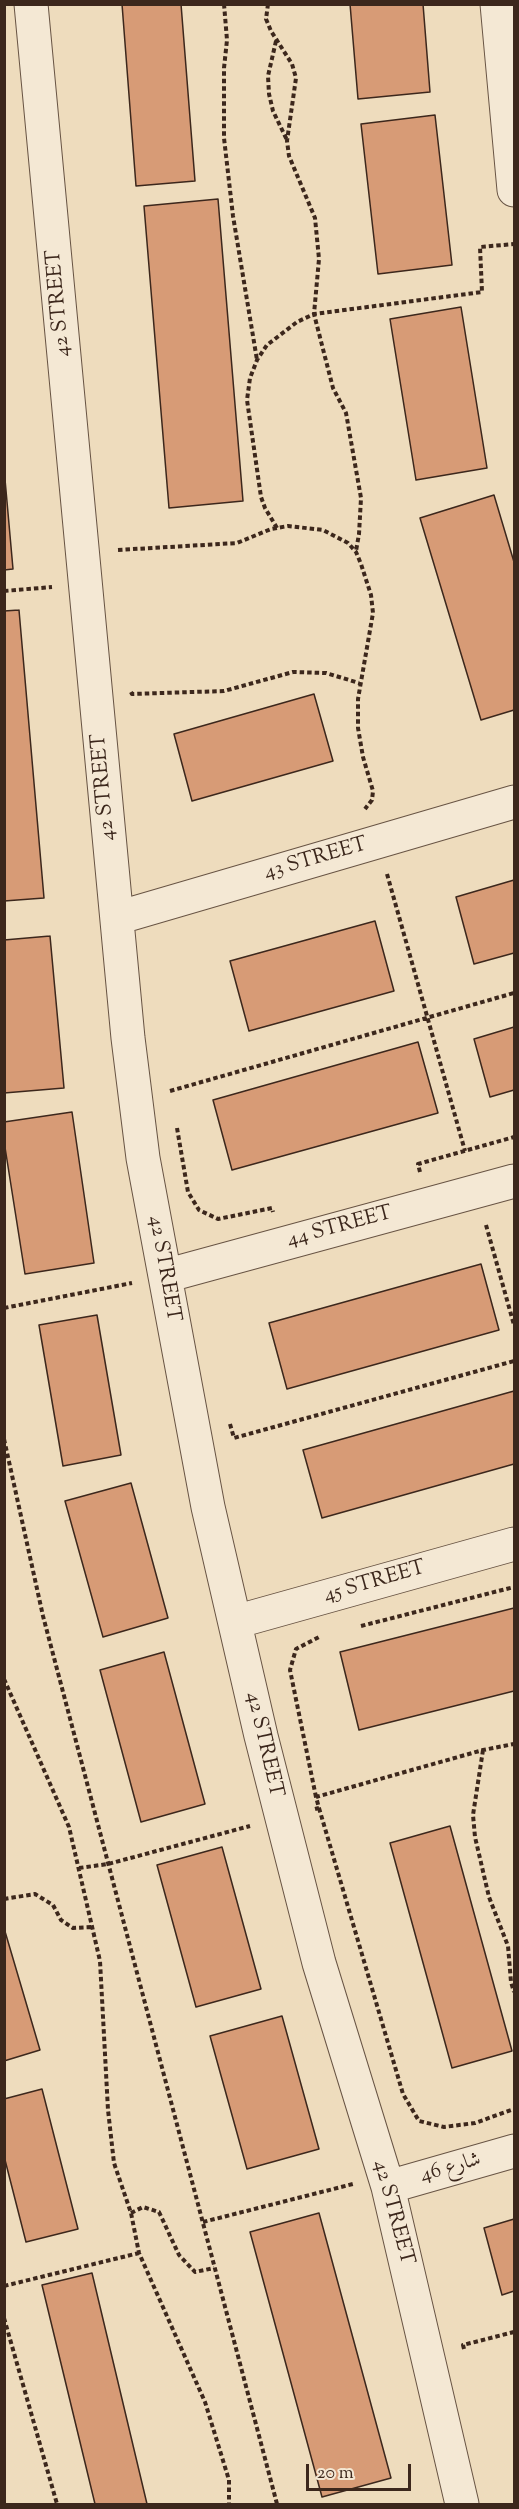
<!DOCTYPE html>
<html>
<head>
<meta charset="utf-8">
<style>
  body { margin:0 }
  #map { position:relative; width:519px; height:2509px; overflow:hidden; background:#eedcbd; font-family:"Sorts Mill Goudy",serif }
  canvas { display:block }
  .frame { position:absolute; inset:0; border:6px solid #3c271c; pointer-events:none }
  .scale { position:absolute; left:306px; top:2464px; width:105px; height:27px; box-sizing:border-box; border:3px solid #3c271c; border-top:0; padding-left:8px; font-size:18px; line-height:21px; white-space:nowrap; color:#3c271c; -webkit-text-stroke:4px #f4e8d4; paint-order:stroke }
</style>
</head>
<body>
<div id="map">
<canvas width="519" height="2509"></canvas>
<div class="frame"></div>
<div class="scale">20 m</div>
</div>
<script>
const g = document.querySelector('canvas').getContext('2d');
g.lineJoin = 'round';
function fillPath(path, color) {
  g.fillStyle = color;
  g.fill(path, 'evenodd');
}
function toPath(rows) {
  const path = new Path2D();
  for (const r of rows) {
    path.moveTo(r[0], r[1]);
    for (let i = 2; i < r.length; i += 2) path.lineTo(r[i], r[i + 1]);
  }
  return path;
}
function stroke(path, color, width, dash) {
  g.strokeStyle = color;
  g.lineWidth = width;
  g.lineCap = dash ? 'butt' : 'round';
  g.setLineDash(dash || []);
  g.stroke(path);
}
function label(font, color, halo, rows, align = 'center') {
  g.font = font + ' "Sorts Mill Goudy",Amiri,serif';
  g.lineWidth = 4.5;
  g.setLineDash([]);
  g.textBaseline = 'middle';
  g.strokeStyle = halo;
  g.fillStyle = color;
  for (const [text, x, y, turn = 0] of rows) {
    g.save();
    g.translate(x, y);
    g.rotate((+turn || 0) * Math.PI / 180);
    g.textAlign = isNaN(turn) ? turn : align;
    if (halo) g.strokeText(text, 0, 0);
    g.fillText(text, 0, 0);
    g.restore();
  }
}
const building = toPath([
  [122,4,181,4,195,181,136,186,122,4],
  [350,4,423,4,430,92,358,99,350,4],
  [435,115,452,265,378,274,361,124,435,115],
  [218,199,243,501,169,508,144,206,218,199],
  [461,307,487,468,416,480,390,319,461,307],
  [4,468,13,569,4,570,4,468],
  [494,495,514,562,514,710,481,720,420,518,494,495],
  [19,610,44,898,4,901,4,611,19,610],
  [314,694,333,761,192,801,174,734,314,694],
  [514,880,514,953,474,964,456,897,514,880],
  [375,921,394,991,249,1031,230,961,375,921],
  [50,936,64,1088,4,1093,4,940,50,936],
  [514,1027,514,1090,490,1097,474,1039,514,1027],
  [418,1042,438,1113,232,1170,213,1100,418,1042],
  [72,1112,94,1263,25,1274,4,1141,4,1122,72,1112],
  [481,1264,499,1330,287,1389,269,1323,481,1264],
  [97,1315,121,1455,63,1466,39,1325,97,1315],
  [514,1391,514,1464,322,1518,303,1450,514,1391],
  [131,1483,168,1618,103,1637,65,1501,131,1483],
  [514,1608,514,1691,359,1730,340,1652,514,1608],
  [164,1652,205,1804,141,1822,100,1670,164,1652],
  [450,1826,512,2051,452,2068,390,1843,450,1826],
  [222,1847,261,1989,196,2007,157,1865,222,1847],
  [4,1928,40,2050,4,2061,4,1928],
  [282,2016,319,2149,247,2169,210,2036,282,2016],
  [42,2089,78,2229,26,2242,4,2156,4,2099,42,2089],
  [319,2213,391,2478,322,2497,250,2232,319,2213],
  [514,2219,514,2291,502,2295,484,2228,514,2219],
  [92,2273,147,2504,95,2504,42,2285,92,2273]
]);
const path = toPath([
  [224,4,227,40,224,68,224,138,233,216,257,360],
  [268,4,266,19,271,31,292,64,296,78,287,141,289,156,315,218,319,259,314,314,333,388,346,413,361,498,359,534,356,551],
  [276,41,268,76,269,94,273,111,287,140],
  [277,528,265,508,261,497,247,400,250,378,257,360,267,345,297,322,314,314,482,292,480,247,514,244],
  [118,550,237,543,271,529,288,526,323,530,348,543,356,552,361,564,371,595,373,613,358,699,358,728,363,757,373,791,372,800,365,809],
  [4,591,52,587],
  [131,692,132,694,224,691,293,672,326,673,359,683],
  [387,874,465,1151],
  [170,1091,514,993],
  [177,1128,188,1192,199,1210,218,1219,272,1208,273,1212],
  [420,1172,418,1164,514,1137],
  [486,1225,514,1325],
  [4,1308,132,1283],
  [230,1424,234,1438,514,1361],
  [4,1439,43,1616,277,2504],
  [361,1626,514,1587],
  [4,1679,69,1827,100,1961,108,2110,114,2163,131,2213,139,2253,205,2402,229,2480,229,2504],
  [483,1750,473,1815,475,1837,489,1897,508,1946,511,1982,514,1992],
  [316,1797,290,1670,296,1649,319,1637],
  [319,1808,403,2094,419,2121,444,2127,475,2123,514,2109],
  [315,1809,319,1808,316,1797,483,1750,514,1744],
  [79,1868,108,1864,250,1826],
  [4,1899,35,1894,53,1905,61,1920,73,1928,93,1927],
  [131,2213,143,2207,159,2212,179,2255,195,2272,214,2268],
  [203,2222,353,2184],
  [4,2286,139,2253],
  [4,2318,57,2504],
  [464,2349,463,2345,514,2332]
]);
const minor = toPath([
  [31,4,128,1038,143,1158,208,1507,261,1736,319,1963,388,2187,462,2504],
  [497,4,514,190],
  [117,918,514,802],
  [165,1276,514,1181],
  [235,1622,514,1544],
  [388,2187,514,2151]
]);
const streetNames = [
  ["42 STREET",60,303,-95],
  ["42 STREET",105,787,-95],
  ["43 STREET",316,860,-16],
  ["44 STREET",340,1228,-15],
  ["42 STREET",163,1269,80],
  ["45 STREET",375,1583,-16],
  ["42 STREET",263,1745,77],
  ["شارع 46",451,2169,-16],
  ["42 STREET",392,2213,75]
];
fillPath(building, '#d79b76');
stroke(building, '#3c271c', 1.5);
stroke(minor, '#685444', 35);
stroke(path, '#3c271c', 4, [4.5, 3]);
stroke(minor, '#f4e8d4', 33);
label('21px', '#3c271c', '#f4e8d4', streetNames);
</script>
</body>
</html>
